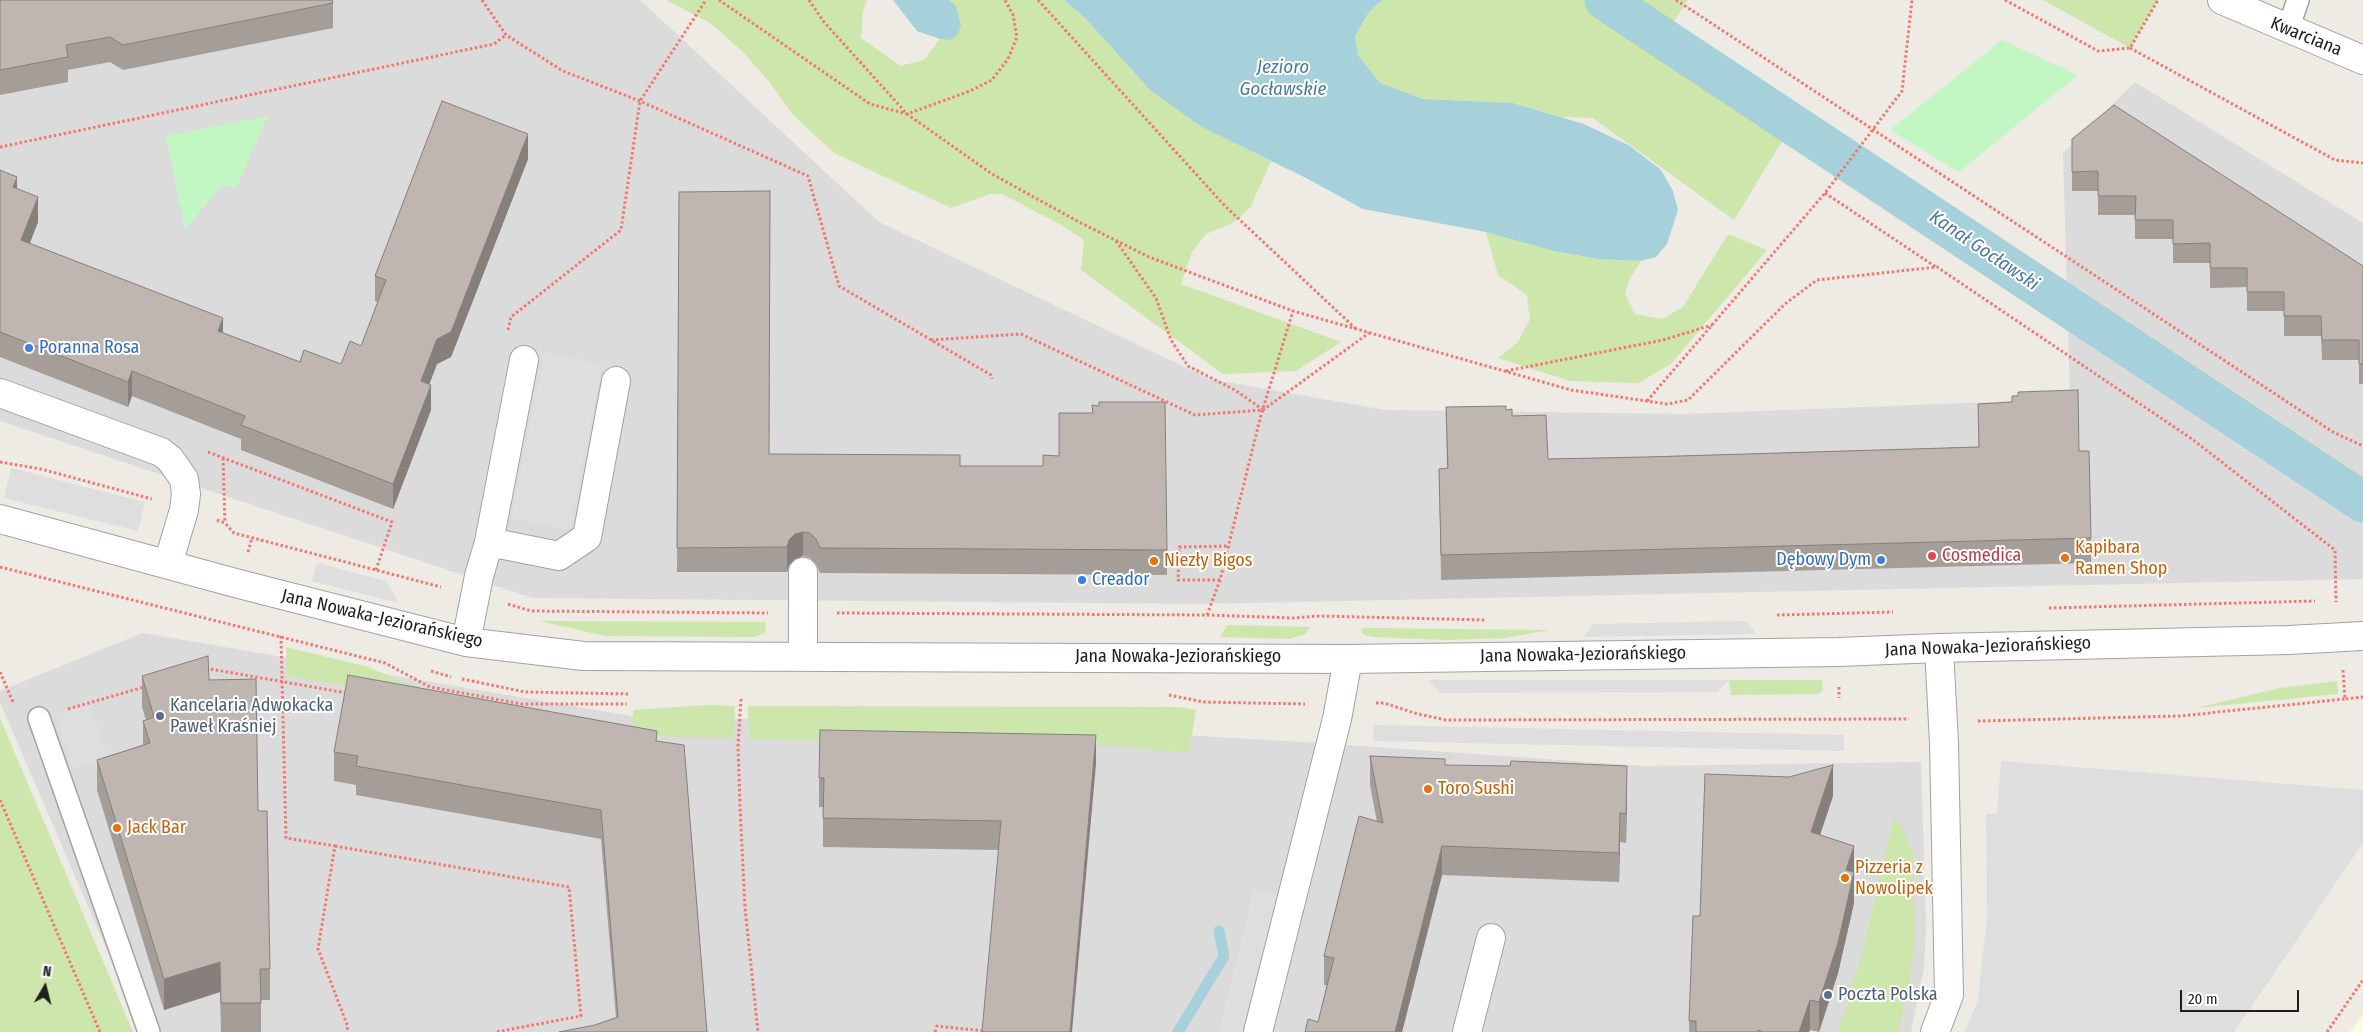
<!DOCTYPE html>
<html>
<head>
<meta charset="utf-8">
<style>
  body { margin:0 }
  #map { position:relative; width:2363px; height:1032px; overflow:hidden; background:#eeeae4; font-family:"Fira Sans Condensed",sans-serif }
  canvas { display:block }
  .north { position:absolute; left:20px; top:962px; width:50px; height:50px; -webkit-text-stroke:4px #fff; paint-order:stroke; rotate:8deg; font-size:14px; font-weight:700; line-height:20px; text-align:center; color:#1e1e1e }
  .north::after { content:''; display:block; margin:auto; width:18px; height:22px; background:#1e1e1e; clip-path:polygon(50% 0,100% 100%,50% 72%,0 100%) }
  .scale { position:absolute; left:2180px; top:990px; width:119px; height:22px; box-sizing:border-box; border:2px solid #1e1e1e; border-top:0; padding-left:6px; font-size:15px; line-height:18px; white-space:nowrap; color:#1e1e1e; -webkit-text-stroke:4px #fff; paint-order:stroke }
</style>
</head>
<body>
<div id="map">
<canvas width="2363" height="1032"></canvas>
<div class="north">N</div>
<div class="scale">20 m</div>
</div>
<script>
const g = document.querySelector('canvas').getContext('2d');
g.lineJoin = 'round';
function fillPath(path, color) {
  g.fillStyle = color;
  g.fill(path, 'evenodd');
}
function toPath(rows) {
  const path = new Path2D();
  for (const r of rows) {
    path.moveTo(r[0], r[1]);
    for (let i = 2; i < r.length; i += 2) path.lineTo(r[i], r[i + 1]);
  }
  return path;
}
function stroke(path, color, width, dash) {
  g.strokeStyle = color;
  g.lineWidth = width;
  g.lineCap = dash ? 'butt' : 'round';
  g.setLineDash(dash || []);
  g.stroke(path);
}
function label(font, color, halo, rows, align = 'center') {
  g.font = font + ' "Fira Sans Condensed",sans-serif';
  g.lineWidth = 4;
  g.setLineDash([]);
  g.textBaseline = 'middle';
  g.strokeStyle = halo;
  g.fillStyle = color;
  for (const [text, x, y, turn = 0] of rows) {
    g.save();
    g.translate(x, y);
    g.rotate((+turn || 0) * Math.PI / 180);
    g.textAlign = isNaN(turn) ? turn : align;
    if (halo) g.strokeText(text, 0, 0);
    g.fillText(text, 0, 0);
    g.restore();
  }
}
const residential = toPath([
  [0,0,640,0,879,222,1210,379,1385,410,1684,414,2070,399,2063,153,2135,82,2363,223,2363,579,1203,604,532,598,0,421],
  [142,633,637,717,994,724,1319,743,1645,766,1921,762,1926,926,1924,968,1911,1032,142,1032,0,702,0,691]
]);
const education = toPath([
  [2363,1014,2363,1032,2350,1032]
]);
const grass = toPath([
  [666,0,867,0,863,11,861,38,900,66,924,60,940,39,951,39,956,6,949,0,1064,0,1085,18,1150,90,1200,126,1271,161,1250,208,1231,224,1206,234,1192,252,1181,284,1341,342,1296,371,1223,374,1081,270,1084,240,1061,225,1002,194,990,194,951,208,834,153,794,116,767,79,742,51,710,23],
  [1382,0,1582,0,1784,138,1734,220,1593,118,1562,117,1513,103,1423,99,1380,83,1358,55,1355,36,1369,12],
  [1623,0,1688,0,1668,30],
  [2043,0,2158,0,2130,48],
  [1486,232,1554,251,1598,259,1641,261,1629,280,1625,294,1635,314,1662,319,1683,307,1728,234,1767,250,1671,364,1638,383,1570,381,1498,358,1518,342,1530,319,1527,295,1498,275],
  [539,621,765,622,766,632,755,637,605,636],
  [1227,625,1310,627,1305,634,1289,639,1220,637],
  [1363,628,1550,630,1505,638,1449,640,1373,637,1364,635,1361,630],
  [286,647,368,667,412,686,425,689,416,697,289,676,287,672],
  [1729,680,1822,680,1823,690,1818,694,1731,695],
  [2337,681,2338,694,2196,708,2280,688],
  [707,705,735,706,734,738,636,736,633,731,633,710],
  [748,706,1179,707,1196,710,1189,753,1103,745,749,739],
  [0,718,133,1032,0,1032],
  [1894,818,1902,827,1913,853,1914,901,1914,951,1910,980,1898,1032,1838,1032,1861,957]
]);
const park = toPath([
  [2002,40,2078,75,1959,172,1890,130],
  [268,116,236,188,223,185,185,229,166,136]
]);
const parking = toPath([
  [544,352,602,364,570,530,511,519],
  [11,468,145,502,138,531,4,498],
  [317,563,386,581,399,603,312,581],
  [1746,621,1756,634,1583,637,1594,624],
  [1428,680,1729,680,1717,692,1441,693],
  [89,702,108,757,73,769,55,714],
  [1373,725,1844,735,1844,751,1373,741],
  [2001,761,2363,790,2363,843,2234,1032,1965,1032,1978,1000,1987,917,1986,814,1997,814],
  [1254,889,1285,897,1250,1032,1218,1032]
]);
const water = toPath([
  [893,0,949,0,956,6,961,26,958,34,951,40,940,39,917,31],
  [1064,0,1382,0,1369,12,1355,36,1358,55,1380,83,1423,99,1513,103,1584,124,1630,146,1661,170,1673,191,1678,210,1667,244,1656,257,1641,261,1598,259,1554,251,1486,232,1363,209,1306,178,1200,126,1150,90,1085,18]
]);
const pier = toPath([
  [1847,139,1870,154,1851,184,1828,169]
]);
const stream = toPath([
  [1178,1032,1224,956,1219,931]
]);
const canal = toPath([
  [1605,0,2363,502]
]);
const path = toPath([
  [482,0,506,35,563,71,640,101,808,176,839,286,991,375,992,379],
  [719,0,870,104,907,114,970,91,992,80,1008,59,1017,37,1013,15,1005,0],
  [809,0,824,22,907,114,992,174,1079,222,1149,257,1293,311,1571,390,1667,404,1688,400,1785,304,1817,280,1937,267,2192,439,2335,550,2336,602],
  [1038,0,1225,206,1355,328],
  [1676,0,2333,432,2363,446],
  [2005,0,2098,51,2130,48,2158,0],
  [2130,48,2335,160,2363,163],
  [0,147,494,44,506,35],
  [1825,193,1936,267],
  [1116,241,1156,298,1171,340,1188,366,1235,390,1262,409],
  [508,330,511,317,621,230,640,101,706,0],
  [931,340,1021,334,1195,415,1263,410,1369,333],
  [1506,371,1663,340,1712,325],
  [1647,401,1825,193,1902,91,1912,0],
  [208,452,392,522,376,570],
  [223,458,225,523],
  [0,462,41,469,152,499],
  [217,520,225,523,234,533,441,587],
  [248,552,252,538],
  [0,567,385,663,430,687,522,704,627,704],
  [1220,580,1178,580,1179,547,1228,546],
  [508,604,531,611,768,613],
  [2049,608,2315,601],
  [837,613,1207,615,1293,618,1319,616,1486,620],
  [1207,615,1220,580,1261,415,1293,311],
  [1777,615,1893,612],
  [281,636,286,838,335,846,318,949,348,1027,346,1032],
  [206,670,210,669,347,693],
  [2343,670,2345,699,2363,697],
  [431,671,451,677],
  [0,672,13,702],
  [462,679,525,692,630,694],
  [1839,687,1839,698],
  [1169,695,1203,702,1305,704],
  [741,699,738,745,740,806,745,908,758,1032],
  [1376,703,1384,703,1418,714,1446,720,1909,719],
  [68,709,144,687],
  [1978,721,2180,716,2345,699],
  [0,800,100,1032],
  [335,846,569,887,581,1016,496,1032],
  [935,1032,937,1026,985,1031],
  [2327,1032,2363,980]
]);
const service = toPath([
  [2288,29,2298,0],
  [39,718,149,1032]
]);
const minor = toPath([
  [2222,0,2363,60],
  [0,393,161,452,170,459,184,479,186,494,184,510,168,564],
  [0,519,239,584,466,642,583,656,1348,659,1838,652,1939,648],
  [489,542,559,556,587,537,616,381],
  [466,642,479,576,489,542,524,360],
  [803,657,803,572],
  [1258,1032,1337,719,1348,659],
  [1467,1032,1491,938]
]);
const tertiary = toPath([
  [1935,1032,1949,995,1944,743,1939,648,2289,640,2363,636]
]);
const wall = toPath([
  [0,0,333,3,333,28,123,70,110,62,68,70,68,82,0,95],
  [2072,139,2363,266,2363,384,2359,384,2359,360,2322,360,2321,336,2284,336,2284,311,2247,311,2247,287,2210,288,2210,263,2173,263,2173,239,2135,239,2135,215,2098,215,2098,191,2072,191],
  [528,159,451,357,437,364,429,385,431,410,393,509,241,450,241,439,132,396,128,407,0,357,0,170,17,189,38,222,30,243,223,333,300,362,341,364,361,346,378,302,375,301,375,276],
  [679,192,769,454,960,466,1167,550,1167,575,820,573,816,564,810,558,803,556,795,559,789,565,787,572,677,572],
  [1978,404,2079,451,2091,538,2091,563,1441,580,1439,469,1447,468,1446,407,1506,410,1512,416,1548,459,1646,457,1979,447],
  [142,676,209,680,258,811,270,969,270,1000,261,1000,261,1032,221,1032,220,992,164,1010,97,790,97,760,143,745,143,721,146,720,142,707],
  [657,741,707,1032,595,1025,616,1018,601,839,356,795,356,785,334,781,334,752],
  [1370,756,1445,765,1627,794,1626,843,1620,842,1619,882,1442,875,1402,1032,1305,1032,1318,1022,1327,985,1324,985,1324,956,1377,822,1370,785],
  [1096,764,998,850,823,847,823,807,819,807,819,778],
  [1833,796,1820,835,1854,846,1854,903,1838,973,1819,1032,1810,1030,1809,1032,1689,1032,1689,1021,1700,916]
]);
const shadedWall = toPath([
  [528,134,528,159,451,357,437,364,421,406,421,381,437,339],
  [17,177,17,202,13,187],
  [38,197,38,222,21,265,21,240],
  [223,318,223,343,218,331],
  [132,371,132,396,128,407,128,382],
  [431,385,431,410,393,509,393,484],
  [803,532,803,556,795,559,789,565,787,572,787,547,789,540,795,534],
  [1096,735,1096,764,1072,1032,1070,1032],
  [1833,765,1833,796,1811,862,1811,832],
  [1627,766,1627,794,1626,843,1626,814],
  [1620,813,1620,842,1619,882,1619,853],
  [1442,846,1442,875,1402,1032,1395,1032],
  [1854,846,1854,903,1838,973,1819,1032,1819,1002,1846,870],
  [220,962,220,992,164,1010,164,979],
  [1810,1000,1810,1030,1809,1032,1799,1032]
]);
const building = toPath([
  [0,0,332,0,333,3,123,45,110,37,66,45,68,57,0,70,0,0],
  [442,101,528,134,451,332,437,339,421,381,431,385,393,484,241,425,245,416,132,371,128,382,0,332,0,170,17,177,13,187,38,197,21,240,223,318,218,331,300,362,304,350,341,364,350,341,361,346,386,280,375,276,442,101],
  [2114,105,2363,266,2363,364,2359,364,2359,340,2322,340,2321,316,2284,316,2284,292,2247,292,2247,268,2210,268,2210,243,2173,244,2173,220,2135,220,2136,196,2098,196,2098,171,2072,172,2072,139,2114,105],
  [770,191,769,454,960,455,960,466,1043,466,1043,455,1059,456,1059,413,1093,413,1092,405,1099,406,1099,402,1165,402,1167,550,820,548,816,539,810,533,803,532,795,534,789,540,787,547,677,548,679,192,770,191],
  [2078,390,2079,451,2089,451,2091,538,1441,555,1439,469,1448,468,1446,407,1506,406,1506,410,1512,409,1512,416,1546,415,1548,459,1646,457,1979,447,1978,404,2012,402,2012,396,2018,396,2018,392,2078,390],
  [208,656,209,680,256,679,258,811,267,811,270,969,260,969,261,1003,221,1003,220,962,164,979,97,760,150,743,143,721,154,717,142,676,208,656],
  [348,675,657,731,656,741,684,745,707,1032,559,1032,595,1025,618,1017,601,810,356,766,358,756,334,752,348,675],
  [820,730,1096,735,1070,1032,982,1032,1001,821,823,818,824,778,819,778,820,730],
  [1370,756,1445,759,1445,765,1510,766,1511,761,1627,766,1626,814,1620,813,1619,853,1442,846,1395,1032,1305,1032,1308,1019,1318,1022,1334,958,1324,956,1359,816,1383,823,1370,756],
  [1833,765,1811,832,1854,846,1846,870,1854,872,1838,943,1819,1002,1810,1000,1799,1032,1763,1032,1758,1030,1757,1032,1696,1032,1696,1021,1689,1021,1693,916,1700,916,1705,774,1789,777,1833,765]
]);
const markers = [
  [29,348,5,"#3f7fe0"],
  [1932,556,5,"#e0444e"],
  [2065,558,5,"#e8710a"],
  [1881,560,5,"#3f7fe0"],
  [1154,561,5,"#e8710a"],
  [1082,580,5,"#3f7fe0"],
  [160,716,5,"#5c6f8a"],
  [1428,789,5,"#e8710a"],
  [117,828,5,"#e8710a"],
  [1845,878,5,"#e8710a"],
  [1828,995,5,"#5c6f8a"]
];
const streetNames = [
  ["Kwarciana",2306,37,22],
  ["Jana Nowaka-Jeziorańskiego",382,619,13],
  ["Jana Nowaka-Jeziorańskiego",1988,647,-2],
  ["Jana Nowaka-Jeziorańskiego",1583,655,-1],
  ["Jana Nowaka-Jeziorańskiego",1178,657]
];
const shopNames = [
  ["Poranna Rosa",39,348],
  ["Dębowy Dym",1871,560,"right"],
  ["Creador",1092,580]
];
const foodNames = [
  ["Kapibara",2075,548],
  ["Ramen Shop",2075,569],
  ["Niezły Bigos",1164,561],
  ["Toro Sushi",1438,789],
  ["Jack Bar",127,828],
  ["Pizzeria z",1855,868],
  ["Nowolipek",1855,889]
];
const healthNames = [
  ["Cosmedica",1942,556]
];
const serviceNames = [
  ["Kancelaria Adwokacka",170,706],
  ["Paweł Kraśniej",170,727],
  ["Poczta Polska",1838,995]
];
const waterNames = [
  ["Jezioro",1283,68],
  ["Gocławskie",1283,90],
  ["Kanał Gocławski",1984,251,34]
];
fillPath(residential, '#dcdbdb');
fillPath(education, '#fdfcde');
fillPath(grass, '#cce6ac');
fillPath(park, '#c2f7c4');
fillPath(parking, '#dedede');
fillPath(water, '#a6d1da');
fillPath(pier, '#fff');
stroke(stream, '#a6d1da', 11);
stroke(canal, '#a6d1da', 41);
stroke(service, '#a2a2a2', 24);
stroke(minor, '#a2a2a2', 30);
stroke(tertiary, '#a2a2a2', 30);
stroke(path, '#f37770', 3, [2.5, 2.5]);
stroke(service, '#fff', 21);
stroke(minor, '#fff', 28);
stroke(tertiary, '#fff', 28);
fillPath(wall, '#a49d98');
fillPath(shadedWall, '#867f7c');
fillPath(building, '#bfb6b1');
stroke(building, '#867f7c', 1);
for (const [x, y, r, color] of markers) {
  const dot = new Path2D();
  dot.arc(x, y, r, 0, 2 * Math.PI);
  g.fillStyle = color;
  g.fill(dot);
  stroke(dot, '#fff', 2);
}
label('18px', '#1e1e1e', '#fff', streetNames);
label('18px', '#366cbe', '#fff', shopNames, 'left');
label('18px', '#c56008', '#fff', foodNames, 'left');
label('18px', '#be3a42', '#fff', healthNames, 'left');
label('18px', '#4e5e75', '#fff', serviceNames, 'left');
label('italic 19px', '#4b7aa1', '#fff', waterNames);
</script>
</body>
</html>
